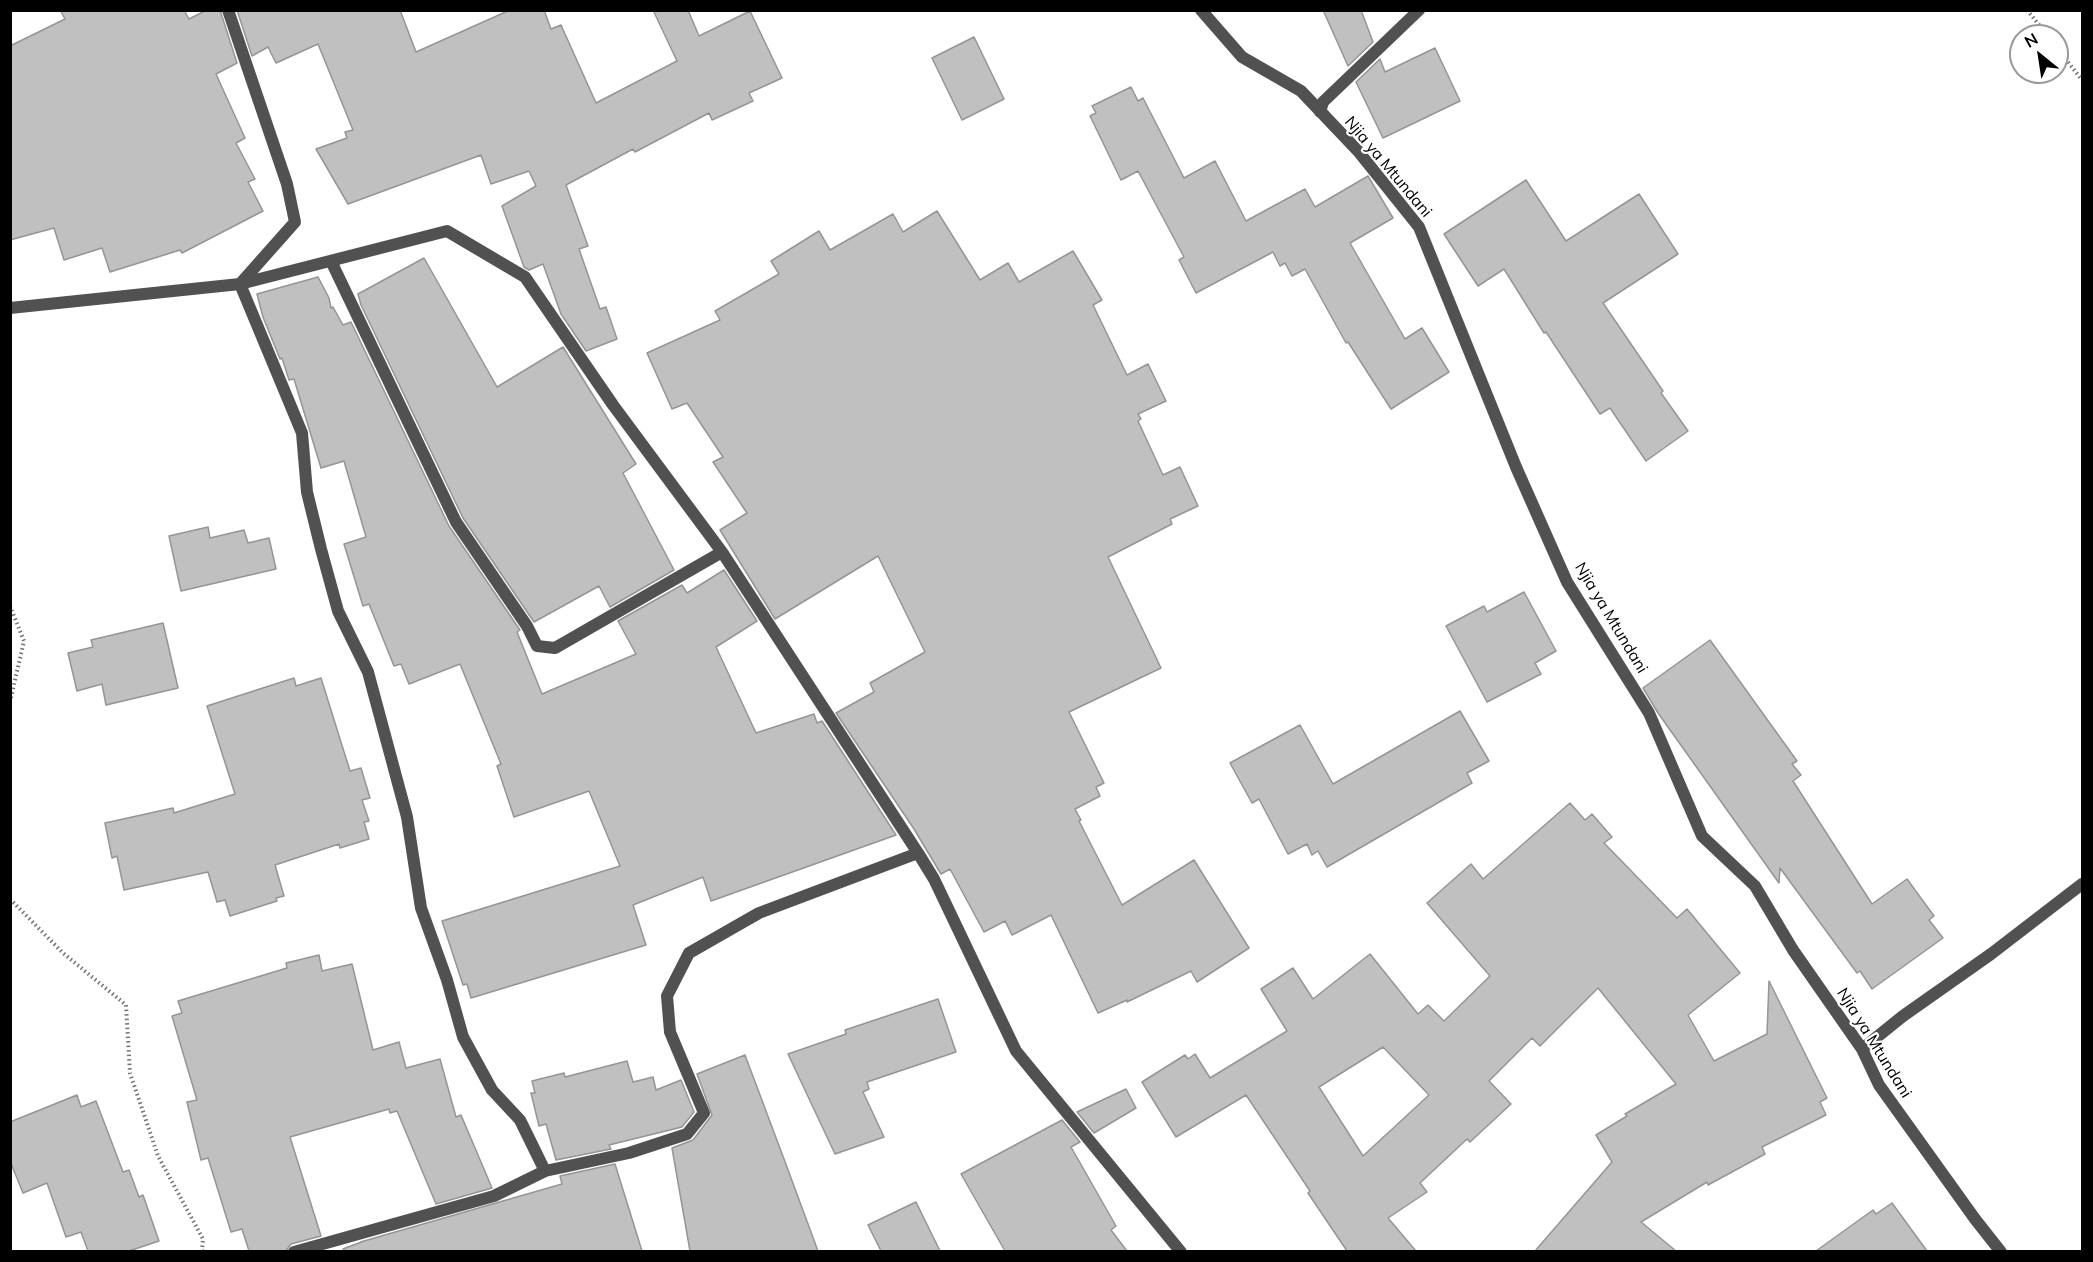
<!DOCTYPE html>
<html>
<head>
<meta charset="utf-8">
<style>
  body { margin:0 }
  #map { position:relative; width:2093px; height:1262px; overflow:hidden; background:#fff; font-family:Mulish,sans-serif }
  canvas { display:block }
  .frame { position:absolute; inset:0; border:12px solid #000; pointer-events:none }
  .north { position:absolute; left:2009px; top:24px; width:60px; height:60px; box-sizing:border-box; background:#fff; border:2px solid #999; border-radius:50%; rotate:330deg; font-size:16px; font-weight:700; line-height:24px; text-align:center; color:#000 }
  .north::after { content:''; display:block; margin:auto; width:21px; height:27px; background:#000; clip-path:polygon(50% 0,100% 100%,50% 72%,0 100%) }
</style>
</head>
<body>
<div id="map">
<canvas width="2093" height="1262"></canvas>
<div class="frame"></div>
<div class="north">N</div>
</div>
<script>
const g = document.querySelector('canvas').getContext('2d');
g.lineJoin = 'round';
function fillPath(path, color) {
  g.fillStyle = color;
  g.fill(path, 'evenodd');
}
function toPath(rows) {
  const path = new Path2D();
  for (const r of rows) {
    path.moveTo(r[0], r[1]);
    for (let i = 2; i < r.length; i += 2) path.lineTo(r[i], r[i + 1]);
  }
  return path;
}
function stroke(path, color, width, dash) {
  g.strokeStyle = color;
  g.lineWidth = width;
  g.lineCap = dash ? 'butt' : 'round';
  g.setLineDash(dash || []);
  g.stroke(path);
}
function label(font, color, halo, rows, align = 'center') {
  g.font = font + ' Mulish,sans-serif';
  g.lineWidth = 4.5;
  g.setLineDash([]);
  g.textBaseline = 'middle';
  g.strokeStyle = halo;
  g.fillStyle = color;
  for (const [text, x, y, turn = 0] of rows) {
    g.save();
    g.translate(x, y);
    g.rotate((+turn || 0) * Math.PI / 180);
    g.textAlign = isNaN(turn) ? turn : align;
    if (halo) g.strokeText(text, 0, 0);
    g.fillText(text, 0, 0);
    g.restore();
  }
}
const building = toPath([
  [60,10,184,10,189,19,207,10,220,10,237,63,216,74,245,138,236,143,255,179,248,182,263,211,182,253,180,250,110,272,102,248,64,260,54,228,10,240,10,46,65,19,60,10],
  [237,10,400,10,416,52,510,10,544,10,551,29,561,25,596,103,677,61,653,10,688,10,699,36,750,11,782,78,749,93,753,101,712,120,709,113,635,152,633,149,566,185,588,246,579,249,600,309,606,307,617,339,586,351,561,314,543,264,529,270,524,267,502,206,536,186,529,171,491,184,481,155,348,204,316,149,347,138,345,132,353,130,318,44,276,63,268,47,252,56,237,10],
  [1323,10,1361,10,1373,42,1348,66,1323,10],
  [974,37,1004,99,962,120,932,58,974,37],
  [1435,48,1460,101,1383,138,1356,82,1380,59,1385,72,1435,48],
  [1131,87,1138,101,1143,98,1184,178,1215,161,1246,221,1305,189,1315,207,1368,176,1393,218,1350,243,1405,339,1422,328,1449,372,1391,409,1348,342,1346,343,1305,269,1292,276,1285,263,1280,266,1273,252,1196,293,1179,260,1184,257,1138,171,1121,180,1090,116,1096,113,1092,106,1131,87],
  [1526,180,1566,241,1639,194,1678,254,1603,303,1663,391,1661,393,1688,431,1646,461,1610,408,1600,414,1546,332,1544,333,1504,269,1478,286,1444,234,1526,180],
  [937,211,980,280,1008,263,1019,282,1073,251,1102,300,1093,305,1127,375,1148,364,1166,401,1138,414,1141,419,1138,421,1163,475,1180,467,1198,506,1170,519,1172,524,1108,557,1161,668,1069,712,1104,783,1096,787,1100,796,1075,809,1081,820,1079,821,1122,905,1194,860,1249,948,1197,982,1191,971,1127,1002,1127,1000,1098,1013,1051,915,1012,935,1005,921,984,932,950,869,941,874,914,829,836,713,874,692,870,683,925,652,878,556,775,619,720,530,747,513,713,462,723,457,687,403,672,409,647,353,720,320,715,311,779,274,771,261,819,231,830,250,893,214,903,232,937,211],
  [424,258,497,387,563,347,636,464,623,473,674,570,610,607,599,586,534,622,463,518,361,305,358,294,424,258],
  [318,277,329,298,331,308,333,307,343,325,351,322,449,526,520,630,517,632,542,694,636,654,618,621,682,585,687,593,724,570,757,621,716,647,756,733,814,714,817,723,822,721,896,835,711,901,703,877,633,905,646,945,471,998,467,984,463,985,442,921,620,866,589,791,514,817,497,766,501,764,460,664,409,684,401,664,394,666,369,604,363,606,344,544,366,537,344,461,321,468,294,379,289,380,282,358,280,359,263,317,257,294,318,277],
  [208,527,210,538,244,530,248,543,269,538,276,569,181,591,169,536,208,527],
  [1524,592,1556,651,1535,663,1541,674,1487,702,1446,626,1484,606,1487,612,1524,592],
  [163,623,178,688,106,705,102,684,77,691,68,653,93,647,91,640,163,623],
  [1710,640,1797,761,1792,764,1801,775,1793,781,1872,904,1907,879,1934,916,1929,920,1943,938,1872,989,1860,971,1857,973,1780,868,1779,883,1658,713,1643,688,1710,640],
  [294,678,296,686,321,678,350,771,361,768,370,798,362,800,369,821,364,822,369,839,340,848,339,844,275,865,284,896,276,898,277,901,230,916,225,900,217,902,208,872,124,890,117,856,112,858,105,823,173,808,174,813,235,794,207,706,294,678],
  [1460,711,1489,761,1467,773,1472,783,1327,867,1318,851,1312,855,1307,844,1288,854,1259,799,1252,803,1230,763,1300,725,1333,784,1460,711],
  [1570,803,1585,820,1592,814,1612,837,1604,843,1677,918,1687,909,1740,973,1688,1015,1714,1061,1767,1034,1769,981,1827,1098,1820,1102,1826,1115,1762,1147,1765,1154,1708,1185,1707,1182,1641,1222,1676,1251,1535,1251,1612,1162,1596,1135,1627,1116,1625,1114,1676,1084,1598,988,1540,1046,1532,1038,1489,1081,1511,1104,1470,1142,1467,1139,1420,1183,1427,1192,1388,1218,1416,1251,1347,1251,1308,1193,1310,1191,1246,1095,1176,1137,1142,1082,1185,1055,1188,1059,1195,1054,1210,1078,1287,1031,1261,989,1293,968,1313,999,1370,954,1418,1014,1428,1005,1444,1021,1490,976,1427,903,1471,864,1483,879,1570,803],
  [1383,1047,1429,1095,1363,1156,1319,1087,1383,1047],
  [319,955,322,971,352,964,373,1050,399,1042,406,1068,440,1059,456,1117,461,1115,492,1188,436,1204,397,1111,390,1113,389,1109,290,1137,321,1236,291,1244,286,1251,249,1251,242,1229,231,1232,208,1158,201,1160,187,1102,197,1100,172,1016,182,1013,178,1001,287,968,286,963,319,955],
  [938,999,956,1052,867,1082,869,1089,863,1092,884,1137,835,1154,788,1054,846,1034,845,1030,938,999],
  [745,1055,784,1159,818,1251,690,1251,672,1148,693,1140,712,1115,697,1074,745,1055],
  [627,1061,633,1082,653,1077,656,1090,681,1080,694,1112,682,1127,609,1145,611,1149,556,1160,546,1124,539,1126,531,1093,535,1093,532,1081,564,1073,565,1077,627,1061],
  [1126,1089,1136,1108,1094,1133,1077,1112,1126,1089],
  [77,1095,81,1107,96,1101,123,1172,129,1170,139,1197,143,1195,159,1241,129,1251,88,1251,81,1232,66,1237,47,1183,23,1193,10,1161,10,1122,77,1095],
  [1062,1120,1080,1142,1071,1147,1116,1226,1111,1230,1127,1251,1005,1251,961,1174,1062,1120],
  [615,1164,642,1251,344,1251,343,1249,364,1241,562,1184,560,1176,615,1164],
  [916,1202,940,1251,881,1251,868,1225,916,1202],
  [1892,1203,1927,1251,1816,1251,1873,1210,1876,1214,1892,1203]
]);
const path = toPath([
  [2027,10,2048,36],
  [2057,48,2082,80],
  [10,606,24,641,10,702],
  [10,899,63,953,126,1005,130,1073,158,1156,203,1239,202,1250,203,1252]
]);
const minor = toPath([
  [228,10,287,184,295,222,240,284,302,433,307,492,321,549,338,611,368,672,407,817,421,908,447,980,463,1037,492,1090,520,1120,545,1171,494,1196,294,1252],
  [1201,10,1242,57,1301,91,1358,151,1419,227,1516,467,1567,582,1649,713,1702,836,1755,886,1793,950,1862,1049,1879,1085,1975,1219,2001,1252],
  [1320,112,1323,102,1419,10],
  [331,261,456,522,527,626,537,646,555,648,722,552],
  [10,308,240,284,447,231,525,277,613,405,722,552,918,853,934,879,1016,1051,1181,1252],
  [1862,1049,1903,1016,1991,954,2082,884],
  [545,1171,629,1153,687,1134,704,1113,670,1032,667,996,689,953,759,913,918,853]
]);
const streetNames = [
  ["Njia ya Mtundani",1388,167,50],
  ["Njia ya Mtundani",1611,618,59],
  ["Njia ya Mtundani",1874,1043,58]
];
fillPath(building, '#c0c0c0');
stroke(building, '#959595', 1.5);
stroke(path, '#737373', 4, [1.5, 3]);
stroke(minor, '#515151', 12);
label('16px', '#000', '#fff', streetNames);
</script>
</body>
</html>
